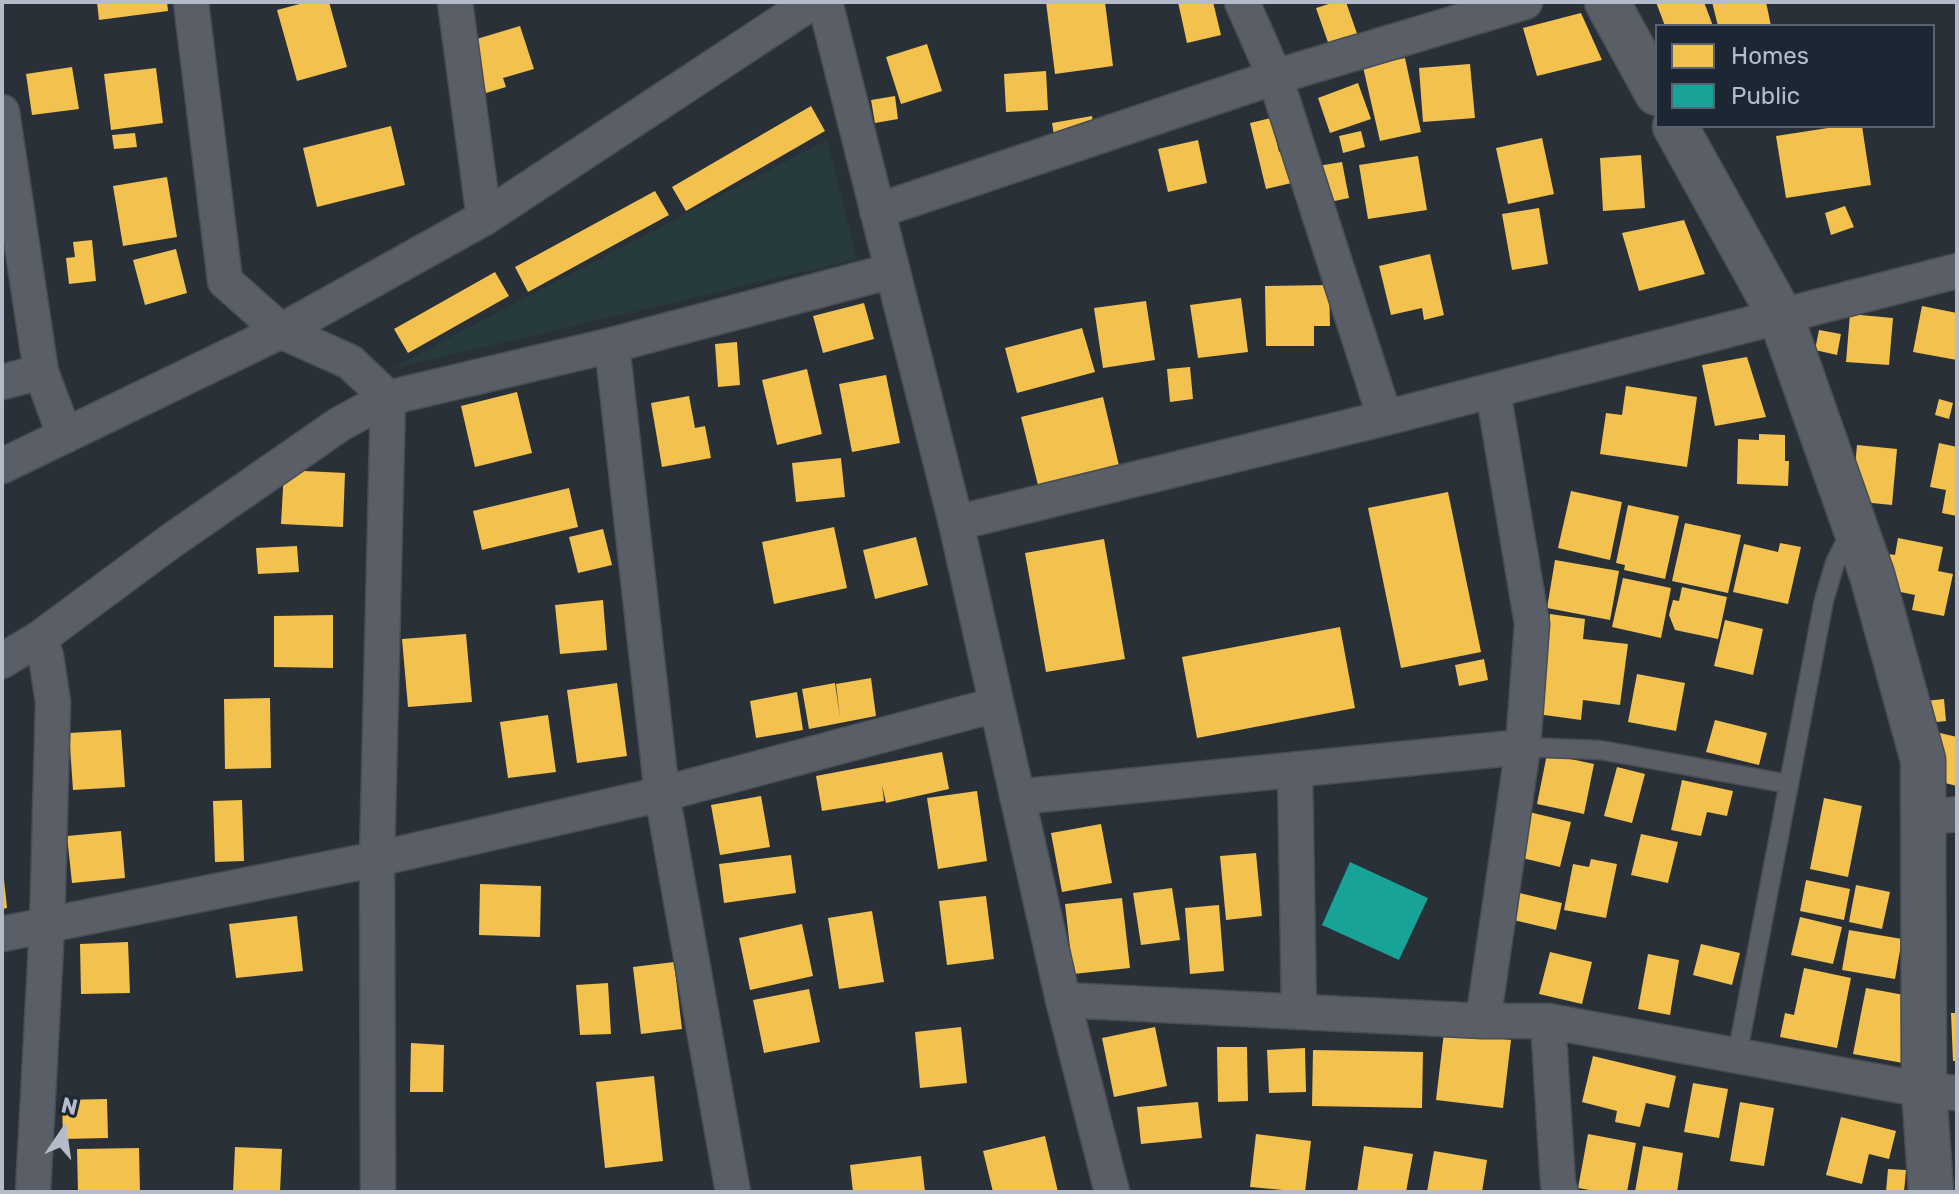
<!DOCTYPE html>
<html>
<head>
<meta charset="utf-8">
<style>
  body { margin:0 }
  #map { position:relative; width:1959px; height:1194px; overflow:hidden; background:#2a3038; font-family:Rubik,sans-serif }
  canvas { display:block }
  .frame { position:absolute; inset:0; border:4px solid #b4bcc9; pointer-events:none }
  .legend { position:absolute; left:1655px; top:24px; width:280px; height:104px; box-sizing:border-box; background:#1d2633; border:2px solid #59626f; margin:0; padding:10px 14px; list-style:none; font-size:24px; color:#b4bcc9 }
  .legend li { display:flex; align-items:center; gap:16px; height:40px }
  .legend b { width:40px; border:2px solid #59626f }
  .north { position:absolute; left:24px; top:1090px; width:80px; height:80px; -webkit-text-stroke:6px #1d2633; paint-order:stroke; rotate:13deg; font-size:22px; font-weight:700; line-height:32px; text-align:center; color:#b4bcc9 }
  .north::after { content:''; display:block; margin:auto; width:28px; height:36px; background:#b4bcc9; clip-path:polygon(50% 0,100% 100%,50% 72%,0 100%) }
</style>
</head>
<body>
<div id="map">
<canvas width="1959" height="1194"></canvas>
<div class="frame"></div>
<ul class="legend">
<li><b style="height:22px;background:#f2c14e"></b>Homes</li>
<li><b style="height:22px;background:#17a398"></b>Public</li>
</ul>
<div class="north">N</div>
</div>
<script>
const g = document.querySelector('canvas').getContext('2d');
g.lineJoin = 'round';
function fillPath(path, color) {
  g.fillStyle = color;
  g.fill(path, 'evenodd');
}
function toPath(rows) {
  const path = new Path2D();
  for (const r of rows) {
    path.moveTo(r[0], r[1]);
    for (let i = 2; i < r.length; i += 2) path.lineTo(r[i], r[i + 1]);
  }
  return path;
}
function stroke(path, color, width, dash) {
  g.strokeStyle = color;
  g.lineWidth = width;
  g.lineCap = dash ? 'butt' : 'round';
  g.setLineDash(dash || []);
  g.stroke(path);
}
const green = toPath([
  [827,140,857,259,391,369,475,324]
]);
const homes = toPath([
  [97,2,167,2,168,11,99,20],
  [307,2,329,2,347,67,297,81,277,10],
  [1046,2,1105,2,1113,66,1055,74],
  [1178,2,1213,2,1221,35,1187,43],
  [1335,2,1346,2,1360,42,1331,51,1316,8],
  [1656,2,1704,2,1713,26,1665,26],
  [1712,2,1766,2,1771,26,1718,26],
  [1581,13,1602,60,1537,76,1523,28],
  [520,26,534,69,503,78,506,87,486,93,470,41],
  [927,44,942,91,901,104,886,57],
  [1405,58,1421,132,1380,141,1363,67],
  [1470,64,1475,118,1423,122,1419,68],
  [72,67,79,109,32,115,26,74],
  [156,68,163,123,111,130,104,74],
  [1046,71,1048,110,1006,112,1004,74],
  [1358,83,1371,119,1330,133,1318,98],
  [895,96,898,119,875,123,871,100],
  [811,106,825,131,686,211,672,187],
  [1092,116,1095,134,1055,141,1052,123],
  [1271,118,1279,152,1288,150,1296,182,1266,189,1250,123],
  [391,126,405,185,317,207,303,148],
  [1841,126,1862,126,1871,185,1786,198,1776,136],
  [1361,131,1365,147,1343,153,1339,136],
  [135,133,137,147,114,149,112,135],
  [1542,138,1554,194,1508,204,1496,148],
  [1198,140,1207,183,1168,192,1158,149],
  [1641,155,1645,208,1603,211,1600,158],
  [1418,156,1427,210,1368,219,1359,165],
  [1342,162,1349,198,1325,203,1318,166],
  [167,177,177,237,123,246,113,186],
  [655,191,669,215,528,292,515,267],
  [1845,206,1854,227,1831,235,1825,213],
  [1539,208,1548,264,1512,270,1502,214],
  [1684,220,1705,274,1639,291,1622,233],
  [92,240,96,281,69,284,66,258,75,257,73,242],
  [176,249,187,293,145,305,133,260],
  [1430,254,1444,315,1424,320,1422,308,1391,315,1379,266],
  [495,272,509,296,408,353,394,329],
  [1329,285,1330,326,1314,326,1314,346,1266,346,1265,286],
  [1241,298,1248,352,1198,358,1190,305],
  [1146,301,1155,360,1103,368,1094,308],
  [864,303,874,339,823,353,813,316],
  [1922,306,1957,313,1957,360,1913,352],
  [1850,314,1893,318,1889,365,1846,362],
  [1082,328,1095,372,1017,393,1005,348],
  [1819,330,1841,334,1837,355,1815,350],
  [737,342,740,385,718,387,715,344],
  [1747,357,1766,417,1715,426,1702,365],
  [1190,367,1193,399,1170,402,1167,369],
  [807,369,822,434,777,445,762,380],
  [886,375,900,443,852,452,839,384],
  [1626,386,1697,397,1687,467,1600,454,1606,413,1622,415],
  [517,392,532,453,475,467,461,406],
  [689,396,695,428,705,426,711,458,662,467,651,403],
  [1103,397,1120,470,1039,489,1021,417],
  [1939,399,1953,403,1949,419,1935,415],
  [1759,434,1785,435,1785,461,1789,461,1788,486,1737,484,1738,439,1759,440],
  [1939,443,1957,447,1957,516,1942,513,1946,490,1930,487],
  [1857,445,1897,449,1892,505,1852,501],
  [841,458,845,497,796,502,792,463],
  [284,470,345,473,343,527,281,524],
  [569,488,578,527,482,550,473,511],
  [1571,491,1622,502,1610,560,1558,548],
  [1448,492,1481,652,1401,668,1368,508],
  [1628,505,1679,516,1665,579,1624,570,1625,565,1616,563],
  [1685,523,1741,535,1728,593,1672,581],
  [834,527,847,588,774,604,762,542],
  [603,529,612,565,578,573,569,537],
  [916,537,928,585,875,599,863,550],
  [1898,538,1943,547,1938,571,1953,574,1944,616,1912,610,1915,595,1881,588,1888,554,1895,555],
  [1104,539,1125,659,1046,672,1025,553],
  [1780,543,1801,547,1788,604,1733,592,1744,544,1778,552],
  [297,546,299,572,258,574,256,548],
  [1555,560,1619,571,1610,620,1547,608],
  [1623,578,1671,588,1661,638,1612,627],
  [1682,587,1727,597,1718,639,1675,630,1669,615,1673,600,1679,601],
  [603,600,607,650,560,654,555,605],
  [1550,614,1585,619,1583,639,1628,644,1620,705,1583,700,1581,720,1537,714],
  [333,615,333,668,274,667,274,616],
  [1725,620,1763,629,1753,675,1714,666],
  [1340,627,1355,708,1197,738,1182,657],
  [466,634,472,702,408,707,402,639],
  [1484,659,1488,680,1459,686,1455,665],
  [1637,674,1685,683,1676,731,1628,722],
  [871,678,876,716,809,729,802,689,835,683,840,718,836,684],
  [617,683,627,756,577,763,567,690],
  [797,692,803,730,756,738,750,701],
  [270,698,271,768,225,769,224,699],
  [1944,699,1946,721,1927,723,1925,701],
  [548,715,556,772,508,778,500,722],
  [1715,720,1767,733,1759,765,1706,752],
  [121,730,125,787,73,790,69,733],
  [1940,733,1957,737,1957,786,1929,779],
  [942,752,949,789,886,803,882,785,884,801,822,811,816,776],
  [1547,754,1594,764,1584,814,1537,804],
  [1617,767,1645,774,1632,823,1604,816],
  [1682,780,1733,791,1727,816,1707,812,1701,836,1671,830],
  [977,791,987,861,938,869,927,798],
  [761,796,770,847,720,855,711,805],
  [1824,798,1862,806,1848,877,1810,869],
  [242,800,244,861,215,862,213,801],
  [1529,812,1571,822,1560,867,1518,857],
  [1101,824,1112,883,1062,892,1051,833],
  [121,831,125,878,72,883,67,836],
  [1641,834,1678,842,1668,883,1631,875],
  [1256,853,1262,916,1226,920,1220,856],
  [791,855,796,893,724,903,719,864],
  [1591,859,1617,864,1606,918,1564,910,1573,864,1589,867],
  [4,880,7,908,2,909,2,881],
  [1806,880,1850,889,1844,920,1800,911],
  [480,884,541,886,540,937,479,935],
  [1856,885,1890,892,1882,929,1849,922],
  [1172,888,1180,940,1141,945,1133,893],
  [1511,891,1562,903,1556,930,1505,918],
  [986,896,994,959,947,965,939,901],
  [1122,898,1130,968,1073,974,1065,904],
  [1219,905,1224,971,1190,974,1185,908],
  [872,911,884,982,839,989,828,918],
  [297,916,303,971,236,978,229,924],
  [1800,917,1842,927,1833,964,1791,955],
  [802,924,813,976,750,990,739,938],
  [1849,930,1902,939,1895,979,1842,970],
  [128,942,130,993,81,994,80,944],
  [1701,944,1740,953,1732,985,1693,975],
  [1550,952,1592,962,1582,1004,1539,994],
  [1648,954,1679,960,1670,1015,1638,1009],
  [674,962,682,1029,641,1034,633,967],
  [1804,968,1851,978,1837,1048,1780,1037,1785,1013,1794,1015],
  [608,983,611,1034,580,1035,576,985],
  [1866,988,1915,997,1903,1063,1853,1054],
  [809,989,820,1042,764,1053,753,1000],
  [1951,1013,1957,1013,1957,1061,1953,1061],
  [961,1027,967,1083,920,1088,915,1032],
  [1155,1027,1167,1086,1114,1097,1102,1038],
  [1444,1032,1511,1040,1503,1108,1436,1100],
  [411,1043,444,1045,443,1092,410,1092],
  [1217,1047,1247,1047,1248,1101,1218,1102],
  [1305,1048,1306,1092,1269,1093,1267,1050],
  [1313,1050,1423,1052,1422,1108,1312,1106],
  [1593,1056,1676,1076,1669,1108,1646,1103,1640,1127,1615,1122,1617,1111,1582,1102],
  [654,1076,663,1161,605,1168,596,1082],
  [1693,1083,1728,1089,1719,1138,1684,1132],
  [107,1099,108,1138,63,1139,62,1100],
  [1198,1102,1202,1138,1141,1144,1137,1107],
  [1740,1102,1774,1108,1764,1166,1730,1161],
  [1841,1117,1896,1131,1889,1159,1869,1154,1862,1184,1826,1175],
  [1256,1134,1311,1141,1305,1192,1250,1187],
  [1588,1134,1636,1143,1627,1192,1601,1192,1578,1188],
  [1045,1136,1058,1192,993,1192,983,1151],
  [1364,1146,1413,1154,1406,1192,1357,1192],
  [1643,1146,1683,1153,1677,1192,1635,1192],
  [235,1147,282,1149,280,1192,233,1192],
  [139,1148,140,1192,78,1192,77,1149],
  [1434,1151,1487,1160,1482,1192,1427,1192],
  [921,1156,925,1192,853,1192,850,1165],
  [1888,1169,1906,1170,1904,1192,1886,1192]
]);
const public = toPath([
  [1350,862,1428,898,1399,960,1322,925]
]);
const service = toPath([
  [1523,747,1600,750,1789,784],
  [1737,1056,1824,600,1835,563,1845,543,1855,536]
]);
const minor = toPath([
  [191,2,225,281,281,331,350,362,388,398,377,859,378,1192],
  [455,2,484,218],
  [825,2,956,523,1063,1000,1112,1192],
  [1242,2,1275,77,1385,418],
  [2,112,41,372,65,436],
  [877,211,1275,77,1525,2],
  [612,345,662,794,733,1192],
  [2,382,41,372],
  [2,466,281,331,484,218,812,2],
  [956,523,1385,418,1957,271],
  [2,661,40,638,171,541,340,424,388,398,612,345,891,271],
  [1295,769,1299,1012],
  [1017,797,1523,747],
  [1923,818,1957,814],
  [2,934,377,859,662,794,995,705],
  [1063,1000,1483,1021,1548,1021,1924,1090,1957,1093],
  [1483,1021,1523,747,1532,624,1493,391],
  [1548,1021,1558,1184,1561,1192],
  [33,1192,47,926,53,702,46,656,40,638]
]);
const tertiary = toPath([
  [1607,2,1657,93],
  [1675,126,1781,317,1872,575,1923,760,1924,1090,1931,1192]
]);
fillPath(green, '#273a3e');
fillPath(homes, '#f2c14e');
fillPath(public, '#17a398');
stroke(service, '#484c53', 21);
stroke(minor, '#484c53', 37);
stroke(tertiary, '#484c53', 47);
stroke(service, '#5a5e66', 18);
stroke(minor, '#5a5e66', 34);
stroke(tertiary, '#5a5e66', 44);
</script>
</body>
</html>
